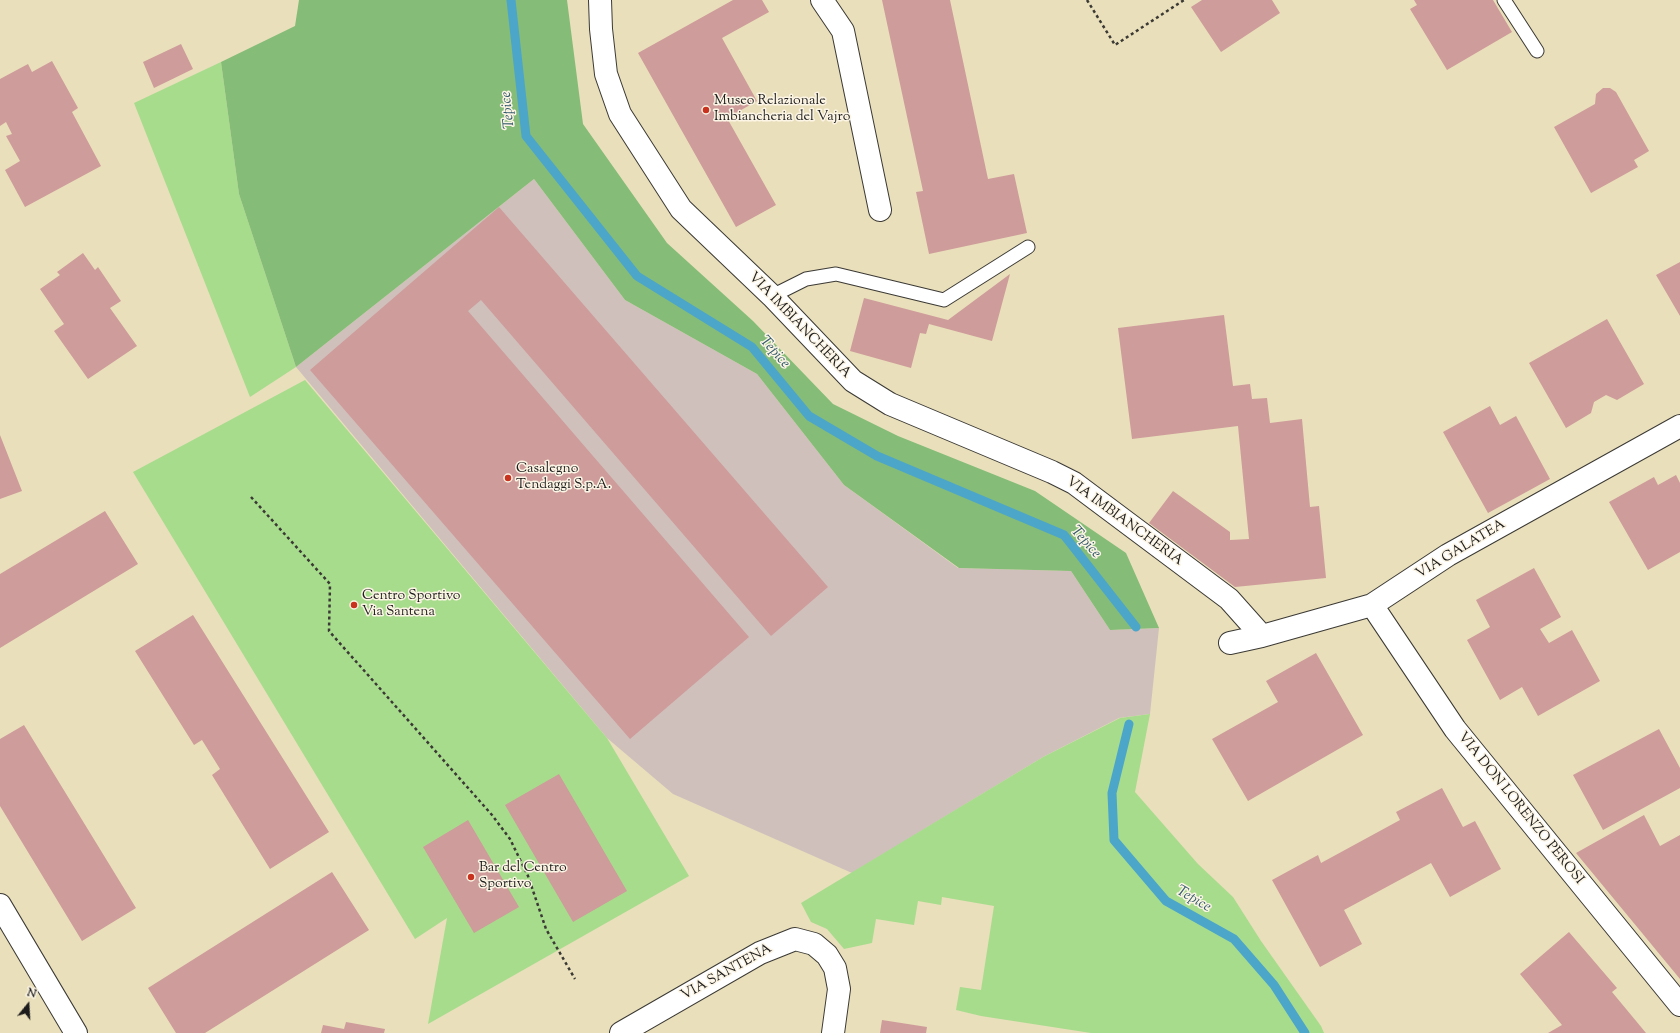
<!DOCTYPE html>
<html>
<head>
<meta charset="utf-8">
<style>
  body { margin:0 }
  #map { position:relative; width:1680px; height:1033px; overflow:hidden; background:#e9dfbb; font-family:"Sorts Mill Goudy",serif }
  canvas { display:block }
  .north { position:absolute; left:8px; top:985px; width:40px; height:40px; -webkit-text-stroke:3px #fcf5e5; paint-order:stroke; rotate:18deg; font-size:11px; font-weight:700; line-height:16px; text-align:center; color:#1c1c1c }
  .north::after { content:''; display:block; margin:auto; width:14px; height:18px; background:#1c1c1c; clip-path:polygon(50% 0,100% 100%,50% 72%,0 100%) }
</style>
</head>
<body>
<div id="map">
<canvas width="1680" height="1033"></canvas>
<div class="north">N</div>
</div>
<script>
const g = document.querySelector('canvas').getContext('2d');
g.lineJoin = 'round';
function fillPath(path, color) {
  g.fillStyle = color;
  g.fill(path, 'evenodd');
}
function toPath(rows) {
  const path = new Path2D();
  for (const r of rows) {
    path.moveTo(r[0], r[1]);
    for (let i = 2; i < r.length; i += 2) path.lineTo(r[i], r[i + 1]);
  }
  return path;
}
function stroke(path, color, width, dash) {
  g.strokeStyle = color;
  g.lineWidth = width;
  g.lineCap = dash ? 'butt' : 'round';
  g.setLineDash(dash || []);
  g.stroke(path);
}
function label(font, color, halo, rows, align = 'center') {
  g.font = font + ' "Sorts Mill Goudy",serif';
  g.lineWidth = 3;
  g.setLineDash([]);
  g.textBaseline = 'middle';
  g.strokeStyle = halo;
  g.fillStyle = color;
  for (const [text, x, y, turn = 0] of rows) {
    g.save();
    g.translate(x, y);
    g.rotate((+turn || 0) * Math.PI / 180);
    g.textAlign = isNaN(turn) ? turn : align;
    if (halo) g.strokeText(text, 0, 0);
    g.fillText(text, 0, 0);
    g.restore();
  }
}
const industrial = toPath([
  [534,179,625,300,757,374,844,485,958,568,1071,571,1110,630,1159,628,1150,714,1119,718,1043,757,852,873,673,794,607,738,296,367]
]);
const green = toPath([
  [221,62,239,194,296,367,250,397,134,103],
  [305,380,607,738,689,876,428,1024,447,918,415,939,133,472],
  [1150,714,1135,792,1198,864,1233,897,1261,941,1321,1026,1324,1033,1091,1033,981,1016,956,1010,960,987,981,990,994,906,942,897,941,905,918,901,914,925,876,919,872,943,844,949,827,929,811,922,801,903,1043,757,1120,718]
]);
const forest = toPath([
  [299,0,567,0,583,124,667,243,753,321,833,404,898,436,1035,491,1126,553,1159,628,1110,630,1071,571,959,568,844,485,757,374,625,300,534,179,296,367,239,194,221,62,295,26]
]);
const stream = toPath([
  [511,0,526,136,637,276,752,347,809,416,877,456,1064,535,1136,627],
  [1129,724,1112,793,1114,840,1166,901,1234,939,1274,985,1305,1033]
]);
const building = toPath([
  [733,0,762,0,769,12,722,38,757,101,727,118,776,205,736,227,638,53],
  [882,0,950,0,988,179,1014,174,1027,233,929,254,916,192,923,191],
  [1202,0,1272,0,1280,13,1221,52,1191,7],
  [1414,0,1493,0,1512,32,1447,70,1410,9,1417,5],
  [181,44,193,69,154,88,143,62],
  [52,61,78,108,72,112,101,166,25,207,5,170,20,161,6,136,12,134,6,122,0,126,0,79,28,64,32,72],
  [1603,88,1610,88,1616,92,1649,151,1634,160,1638,167,1591,193,1554,127,1595,104,1596,94],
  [499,207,828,587,771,636,481,300,468,311,749,637,630,739,310,370],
  [83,253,95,270,98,267,121,301,110,308,137,346,88,379,54,331,64,324,40,289,60,275,57,272],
  [1680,262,1680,316,1656,275],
  [1010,274,992,341,929,324,926,334,920,333,911,368,850,351,864,298,948,320],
  [1224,315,1233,386,1250,384,1252,399,1267,398,1270,423,1302,419,1310,507,1319,506,1326,578,1235,587,1149,523,1173,491,1230,532,1230,540,1249,539,1238,426,1132,439,1118,328],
  [1607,319,1644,384,1617,400,1606,395,1594,402,1591,413,1566,428,1529,363],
  [1490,406,1500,425,1516,416,1550,479,1488,513,1443,432],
  [0,435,22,491,0,499],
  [1676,475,1680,483,1680,552,1648,570,1609,502,1654,477,1658,485],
  [105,511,138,564,0,648,0,574],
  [1534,568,1561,617,1540,629,1549,643,1572,630,1600,681,1538,716,1522,687,1500,700,1467,640,1490,627,1476,600],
  [193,615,329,832,270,869,212,775,220,769,202,740,194,745,135,651],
  [1316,653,1363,735,1248,801,1212,739,1278,702,1266,681],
  [24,725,136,908,82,941,0,806,0,739],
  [1659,729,1680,768,1680,788,1603,830,1573,775],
  [559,774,627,891,573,922,505,805],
  [1442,788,1463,827,1475,821,1501,869,1450,897,1431,863,1344,910,1362,944,1320,967,1272,880,1318,855,1321,863,1400,820,1396,812],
  [1644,815,1660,846,1680,835,1680,979,1576,853],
  [468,820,519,907,474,933,423,847],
  [332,872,369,930,205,1033,176,1033,148,988],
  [1569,932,1617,988,1612,992,1646,1033,1548,1033,1562,1025,1520,974],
  [882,1020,927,1027,926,1033,880,1033],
  [346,1022,385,1029,384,1033,321,1033,323,1025,344,1029]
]);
const path = toPath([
  [1087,0,1115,45,1184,0],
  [251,497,330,584,329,631,492,815,510,839,528,876,546,929,575,979]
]);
const service = toPath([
  [1504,0,1537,51],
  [772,296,806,279,836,274,944,300,1028,247]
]);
const minor = toPath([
  [600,0,601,29,606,74,620,114,681,209,772,296,853,381,890,404,1052,472,1074,483,1229,599,1262,636],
  [822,0,843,31,880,210],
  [1372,605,1455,729,1680,1005],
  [1230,643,1262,636,1372,605,1448,555,1680,426],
  [0,905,76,1033],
  [621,1033,760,953,795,939,814,944,827,955,835,968,839,989,833,1033]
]);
const markers = [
  [706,110,4,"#c8321e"],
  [508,478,4,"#c8321e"],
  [354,605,4,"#c8321e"],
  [471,877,4,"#c8321e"]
];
const poiNames = [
  ["Museo Relazionale",714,102],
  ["Imbiancheria del Vajro",714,118],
  ["Casalegno",516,470],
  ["Tendaggi S.p.A.",516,486],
  ["Centro Sportivo",362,597],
  ["Via Santena",362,613],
  ["Bar del Centro",479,869],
  ["Sportivo",479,885]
];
const streetNames = [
  ["VIA IMBIANCHERIA",799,326,46],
  ["VIA IMBIANCHERIA",1124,522,36],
  ["VIA GALATEA",1461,550,-31],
  ["VIA DON LORENZO PEROSI",1520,809,51],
  ["VIA SANTENA",727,973,-29]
];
const waterNames = [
  ["Tepice",509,110,-96],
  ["Tepice",774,353,48],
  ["Tepice",1085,543,48],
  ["Tepice",1193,900,30]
];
fillPath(industrial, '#d0c0bc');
fillPath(green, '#a7dc8d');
fillPath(forest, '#85bc78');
stroke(stream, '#4ca6ca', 9);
fillPath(building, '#ce9c9a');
stroke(service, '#3b3934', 15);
stroke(minor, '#3b3934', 24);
stroke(path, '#3b3934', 2.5, [3, 3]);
stroke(service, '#fff', 13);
stroke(minor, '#fff', 22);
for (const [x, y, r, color] of markers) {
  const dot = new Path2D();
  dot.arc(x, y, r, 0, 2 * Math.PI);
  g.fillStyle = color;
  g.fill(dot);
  stroke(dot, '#fcf5e5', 1.5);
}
label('14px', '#1c1c1c', '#fcf5e5', poiNames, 'left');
label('14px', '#1c1c1c', '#fcf5e5', streetNames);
label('italic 15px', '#325a6a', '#fcf5e5', waterNames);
</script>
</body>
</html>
